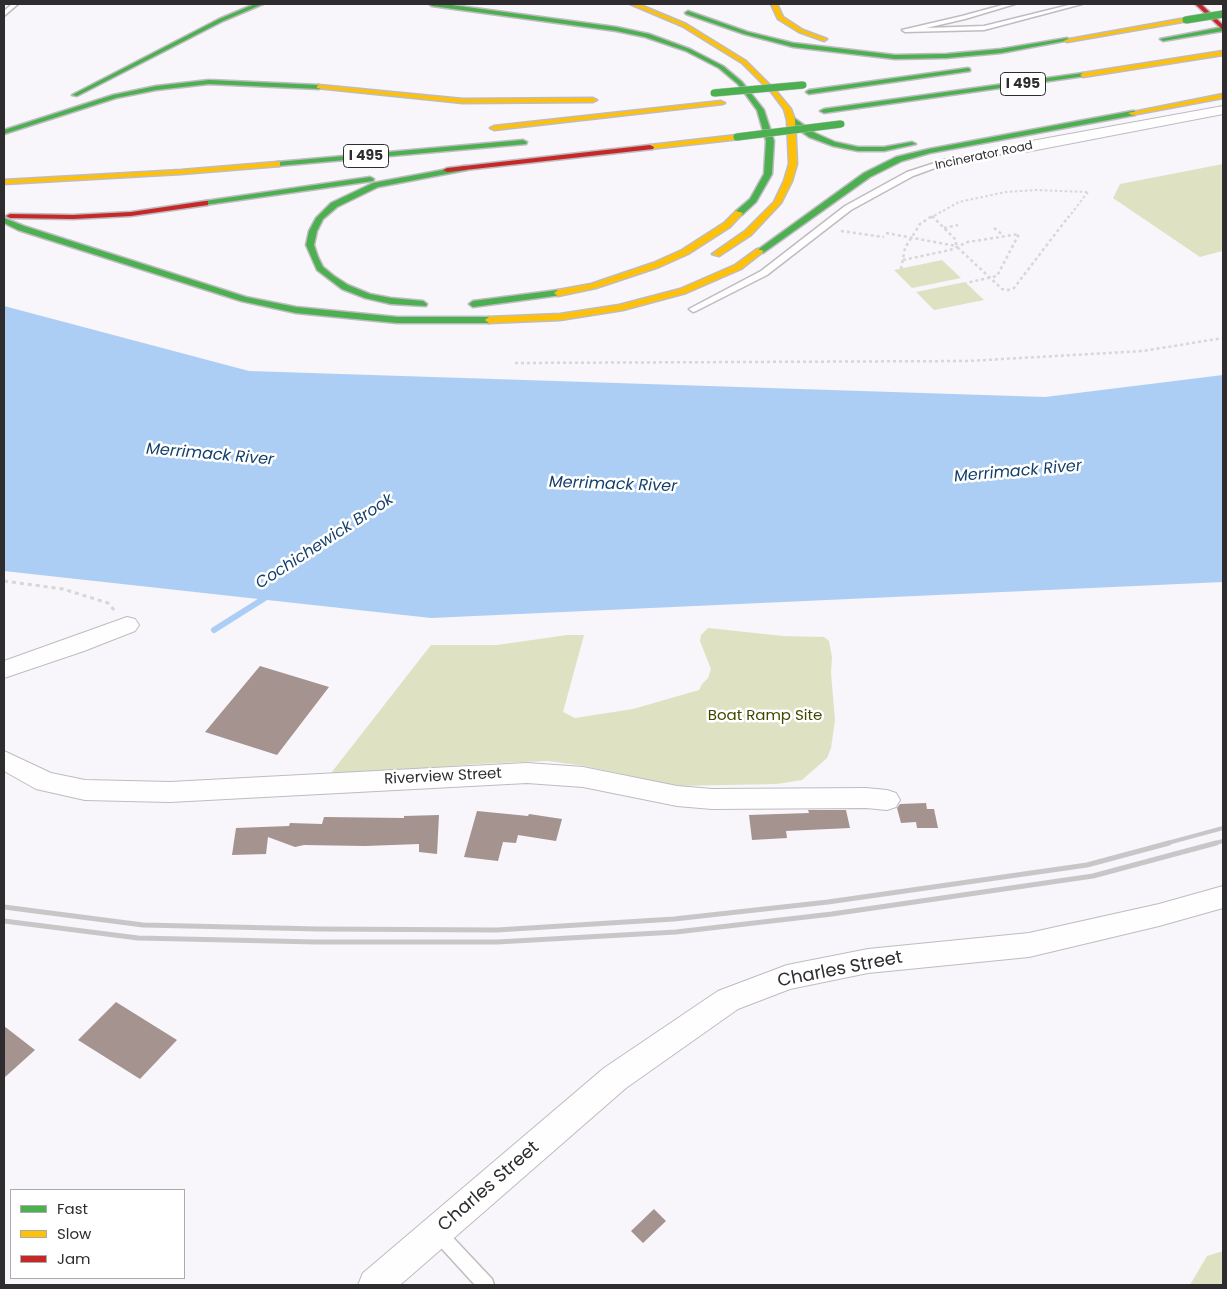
<!DOCTYPE html>
<html>
<head>
<meta charset="utf-8">
<style>
  body { margin:0 }
  #map { position:relative; width:1227px; height:1289px; overflow:hidden; background:#f8f5fb; font-family:Poppins,sans-serif }
  canvas { display:block }
  .frame { position:absolute; inset:0; border:5px solid #2e2c2f; pointer-events:none }
  .legend { position:absolute; left:10px; top:1189px; width:175px; height:90px; box-sizing:border-box; background:#fff; border:1px solid #ababac; margin:0; padding:6px 9px; list-style:none; font-size:15px; color:#2e2c2f }
  .legend li { display:flex; align-items:center; gap:10px; height:25px }
  .legend b { width:25px; border:1px solid #ababac }
</style>
</head>
<body>
<div id="map">
<canvas width="1227" height="1289"></canvas>
<div class="frame"></div>
<ul class="legend">
<li><b style="height:6px;background:#4caf50"></b>Fast</li>
<li><b style="height:6px;background:#ffc107"></b>Slow</li>
<li><b style="height:6px;background:#c62828"></b>Jam</li>
</ul>
</div>
<script>
const g = document.querySelector('canvas').getContext('2d');
g.lineJoin = 'round';
function fillPath(path, color) {
  g.fillStyle = color;
  g.fill(path, 'evenodd');
}
function toPath(rows) {
  const path = new Path2D();
  for (const r of rows) {
    path.moveTo(r[0], r[1]);
    for (let i = 2; i < r.length; i += 2) path.lineTo(r[i], r[i + 1]);
  }
  return path;
}
function stroke(path, color, width, dash) {
  g.strokeStyle = color;
  g.lineWidth = width;
  g.lineCap = dash ? 'butt' : 'round';
  g.setLineDash(dash || []);
  g.stroke(path);
}
function label(font, color, halo, rows, align = 'center') {
  g.font = font + ' Poppins,sans-serif';
  g.lineWidth = 5;
  g.setLineDash([]);
  g.textBaseline = 'middle';
  g.strokeStyle = halo;
  g.fillStyle = color;
  for (const [text, x, y, turn = 0] of rows) {
    g.save();
    g.translate(x, y);
    g.rotate((+turn || 0) * Math.PI / 180);
    g.textAlign = isNaN(turn) ? turn : align;
    if (halo) g.strokeText(text, 0, 0);
    g.fillText(text, 0, 0);
    g.restore();
  }
}
const green = toPath([
  [1223,164,1222,251,1200,257,1113,198,1120,184],
  [942,260,961,278,912,288,894,270],
  [965,282,984,300,934,310,916,292],
  [708,628,783,636,824,637,829,641,832,657,831,673,835,720,831,748,827,758,802,780,777,784,677,786,585,766,548,761,476,764,328,777,431,645,497,645,567,635,584,635,563,712,575,718,633,709,699,690,702,684,708,678,711,669,700,641,701,635],
  [1223,1251,1223,1285,1190,1285,1207,1256]
]);
const water = toPath([
  [4,306,249,371,1045,397,1223,375,1223,582,431,618,4,571]
]);
const stream = toPath([
  [214,630,268,596]
]);
const building = toPath([
  [260,666,329,687,277,755,205,732],
  [926,803,927,809,934,809,938,828,917,828,916,822,901,823,897,808,900,804],
  [808,810,846,810,850,828,786,831,787,838,752,840,749,815,809,813],
  [477,811,528,816,529,814,562,819,556,841,518,835,516,843,503,842,498,861,464,857],
  [439,815,437,854,419,852,419,844,365,846,304,845,295,847,268,837,266,854,232,855,236,828,289,826,290,823,322,824,324,817,404,818,404,816],
  [116,1002,177,1040,140,1079,78,1040],
  [4,1026,35,1050,4,1078],
  [654,1209,666,1221,643,1243,631,1231]
]);
const pathFar2 = toPath([
  [932,216,934,218],
  [930,218,959,202,1006,192,1036,190,1087,192],
  [1068,218,1088,192]
]);
const pathFar1 = toPath([
  [932,216,956,240,956,246,1002,289,1008,290,1014,288,1069,216],
  [944,228,958,225],
  [994,228,1003,235],
  [841,231,884,237],
  [886,233,956,246],
  [903,260,950,250,968,242,1019,234,997,276,966,283],
  [901,269,905,248,920,224,932,216],
  [515,363,968,361,1143,351,1223,338]
]);
const path = toPath([
  [4,581,63,589,108,603,115,611]
]);
const lane = toPath([
  [12,4,18,4,4,16,4,11,12,4],
  [1006,4,1015,4,965,19,926,28,984,26,1073,4,1082,4,984,30,905,32,902,30,962,16,1006,4],
  [1026,145,1030,147,1029,149,946,164,913,176,851,210,767,275,696,311,693,312,689,309,761,271,845,206,907,172,944,160,1026,145],
  [438,1225,444,1228,492,1279,494,1285,475,1285,432,1238,430,1233,432,1228,438,1225]
]);
const street = toPath([
  [1223,106,1223,114,1026,152,1020,150,1018,147,1020,144,1026,142,1223,106],
  [127,617,135,619,139,625,135,631,84,651,4,678,4,661,127,617],
  [4,751,51,773,85,780,170,782,527,763,583,767,677,786,712,789,866,788,887,790,896,793,900,800,896,807,887,810,866,808,712,809,677,806,583,787,527,783,170,802,85,800,36,789,4,771,4,751],
  [1223,886,1223,908,1159,926,1029,957,868,973,790,989,738,1009,626,1088,400,1285,358,1285,363,1273,604,1068,718,991,787,965,868,949,1029,933,1159,904,1223,886]
]);
const fast = toPath([
  [255,4,263,4,223,21,77,96,72,95,219,19,255,4],
  [429,4,444,4,616,27,649,34,690,49,723,66,742,82,764,110,774,141,772,174,756,202,742,215,736,215,736,211,750,199,764,174,766,141,757,110,738,84,719,68,686,51,645,37,616,31,432,6,429,4],
  [688,11,748,32,793,43,895,55,946,54,1001,49,1067,38,1070,40,1001,53,946,58,895,59,793,47,744,34,686,14,685,13,688,11],
  [1223,27,1223,31,1163,41,1160,39,1223,27],
  [968,68,970,69,970,71,809,94,806,92,809,90,968,68],
  [1083,73,1085,74,1085,76,824,113,820,111,824,109,1083,73],
  [209,80,319,85,322,87,319,89,209,84,156,90,116,98,4,134,4,130,113,95,156,86,209,80],
  [1132,111,1135,111,1135,115,930,153,902,161,870,177,763,253,756,251,864,173,896,157,929,149,1132,111],
  [788,118,794,118,815,133,835,142,858,147,884,147,912,142,916,144,884,151,858,151,833,146,809,137,788,122,788,118],
  [523,140,527,142,526,144,277,166,273,164,277,162,523,140],
  [464,166,467,166,467,170,378,187,337,207,323,219,317,231,314,245,318,257,323,267,334,276,348,285,370,294,391,298,423,301,427,304,426,306,391,304,365,298,342,289,317,270,306,245,309,231,316,218,331,203,373,183,464,166],
  [370,177,374,179,373,181,205,205,201,203,205,201,370,177],
  [4,218,24,226,246,297,296,307,397,317,489,317,493,320,489,323,397,323,296,313,241,301,18,230,4,223,4,218],
  [558,290,562,293,561,295,473,307,469,304,473,301,558,290]
]);
const slow = toPath([
  [630,4,638,4,686,24,746,61,776,91,791,109,795,120,797,164,792,181,781,203,751,235,719,256,712,254,745,231,774,202,784,181,789,164,787,120,784,109,772,93,742,63,682,26,630,4],
  [771,4,777,4,783,17,803,30,827,39,824,41,799,32,778,19,771,4],
  [1186,18,1188,19,1188,21,1067,42,1064,40,1186,18],
  [1223,51,1223,55,1083,77,1080,75,1083,73,1223,51],
  [319,85,463,99,593,98,597,100,593,102,463,103,317,88,317,86,319,85],
  [1223,94,1223,98,1132,115,1128,113,1223,94],
  [721,101,725,103,723,104,494,130,490,128,494,126,721,101],
  [737,135,740,135,740,139,650,149,646,147,650,145,737,135],
  [277,162,280,162,280,166,181,174,4,184,4,180,181,170,277,162],
  [736,211,743,213,730,227,688,254,659,267,596,288,558,296,554,293,558,290,591,284,653,263,682,250,724,223,736,211],
  [757,249,764,251,741,269,686,293,623,310,560,320,489,323,485,320,489,317,560,314,619,305,680,289,735,265,757,249]
]);
const jam = toPath([
  [1195,4,1201,4,1223,25,1223,30,1195,4],
  [650,145,654,147,653,149,447,172,443,170,447,168,650,145],
  [205,201,208,201,208,205,131,216,73,219,10,218,6,216,10,214,73,215,131,212,205,201]
]);
const railFar1 = toPath([
  [1164,844,1223,828],
  [1212,844,1223,841]
]);
const rail = toPath([
  [4,907,143,925,319,929,497,930,674,919,828,902,1087,865,1169,843],
  [4,921,138,938,317,942,497,942,676,932,832,914,1093,876,1216,843]
]);
const fastBridge = toPath([
  [1186,20,1223,14],
  [714,93,803,85],
  [737,137,841,124]
]);
const farStreetnames = [
  ["Incinerator Road",984,156,-12]
];
const shields = [
  [1023,84,45],
  [366,156,45]
];
const shieldNames = [
  ["I 495",1023,84],
  ["I 495",366,156]
];
const parkNames = [
  ["Boat Ramp Site",765,716]
];
const streetNames = [
  ["Riverview Street",443,777,-3]
];
const waterNames = [
  ["Merrimack River",210,455,5],
  ["Merrimack River",1018,472,-5],
  ["Merrimack River",613,485,2],
  ["Cochichewick Brook",325,542,-33]
];
const nearStreetnames = [
  ["Charles Street",840,970,-11],
  ["Charles Street",489,1187,-41]
];
fillPath(green, '#dee2c2');
fillPath(water, '#accef5');
stroke(stream, '#accef5', 6);
fillPath(building, '#a4938f');
stroke(lane, '#bebcc0', 3);
stroke(street, '#bebcc0', 2);
stroke(fast, '#bebcc0', 3);
stroke(slow, '#bebcc0', 3);
stroke(jam, '#bebcc0', 3);
stroke(pathFar2, '#d7d6d8', 2, [2.5, 2.5]);
stroke(pathFar1, '#d7d6d8', 2.5, [3, 3]);
stroke(path, '#d7d6d8', 3, [4, 4]);
fillPath(lane, '#fefefe');
fillPath(street, '#fefefe');
fillPath(fast, '#4caf50');
fillPath(slow, '#ffc107');
fillPath(jam, '#c62828');
stroke(railFar1, '#c8c7c8', 4);
stroke(rail, '#c8c7c8', 5);
stroke(fastBridge, '#bebcc0', 8, []);
stroke(fastBridge, '#4caf50', 7);
label('12px', '#2e2c2f', '#fff', farStreetnames);
for (const [x, y, w] of shields) {
  const box = new Path2D();
  box.roundRect(x - w / 2, y - 11.5, w, 23, 4);
  g.fillStyle = '#fff';
  g.fill(box);
  stroke(box, '#2e2c2f', 1);
}
label('bold 14px', '#2e2c2f', null, shieldNames);
label('15px', '#404800', '#fff', parkNames);
label('15px', '#2e2c2f', '#fff', streetNames);
label('italic 16px', '#14406b', '#fff', waterNames);
label('18px', '#2e2c2f', '#fff', nearStreetnames);
</script>
</body>
</html>
